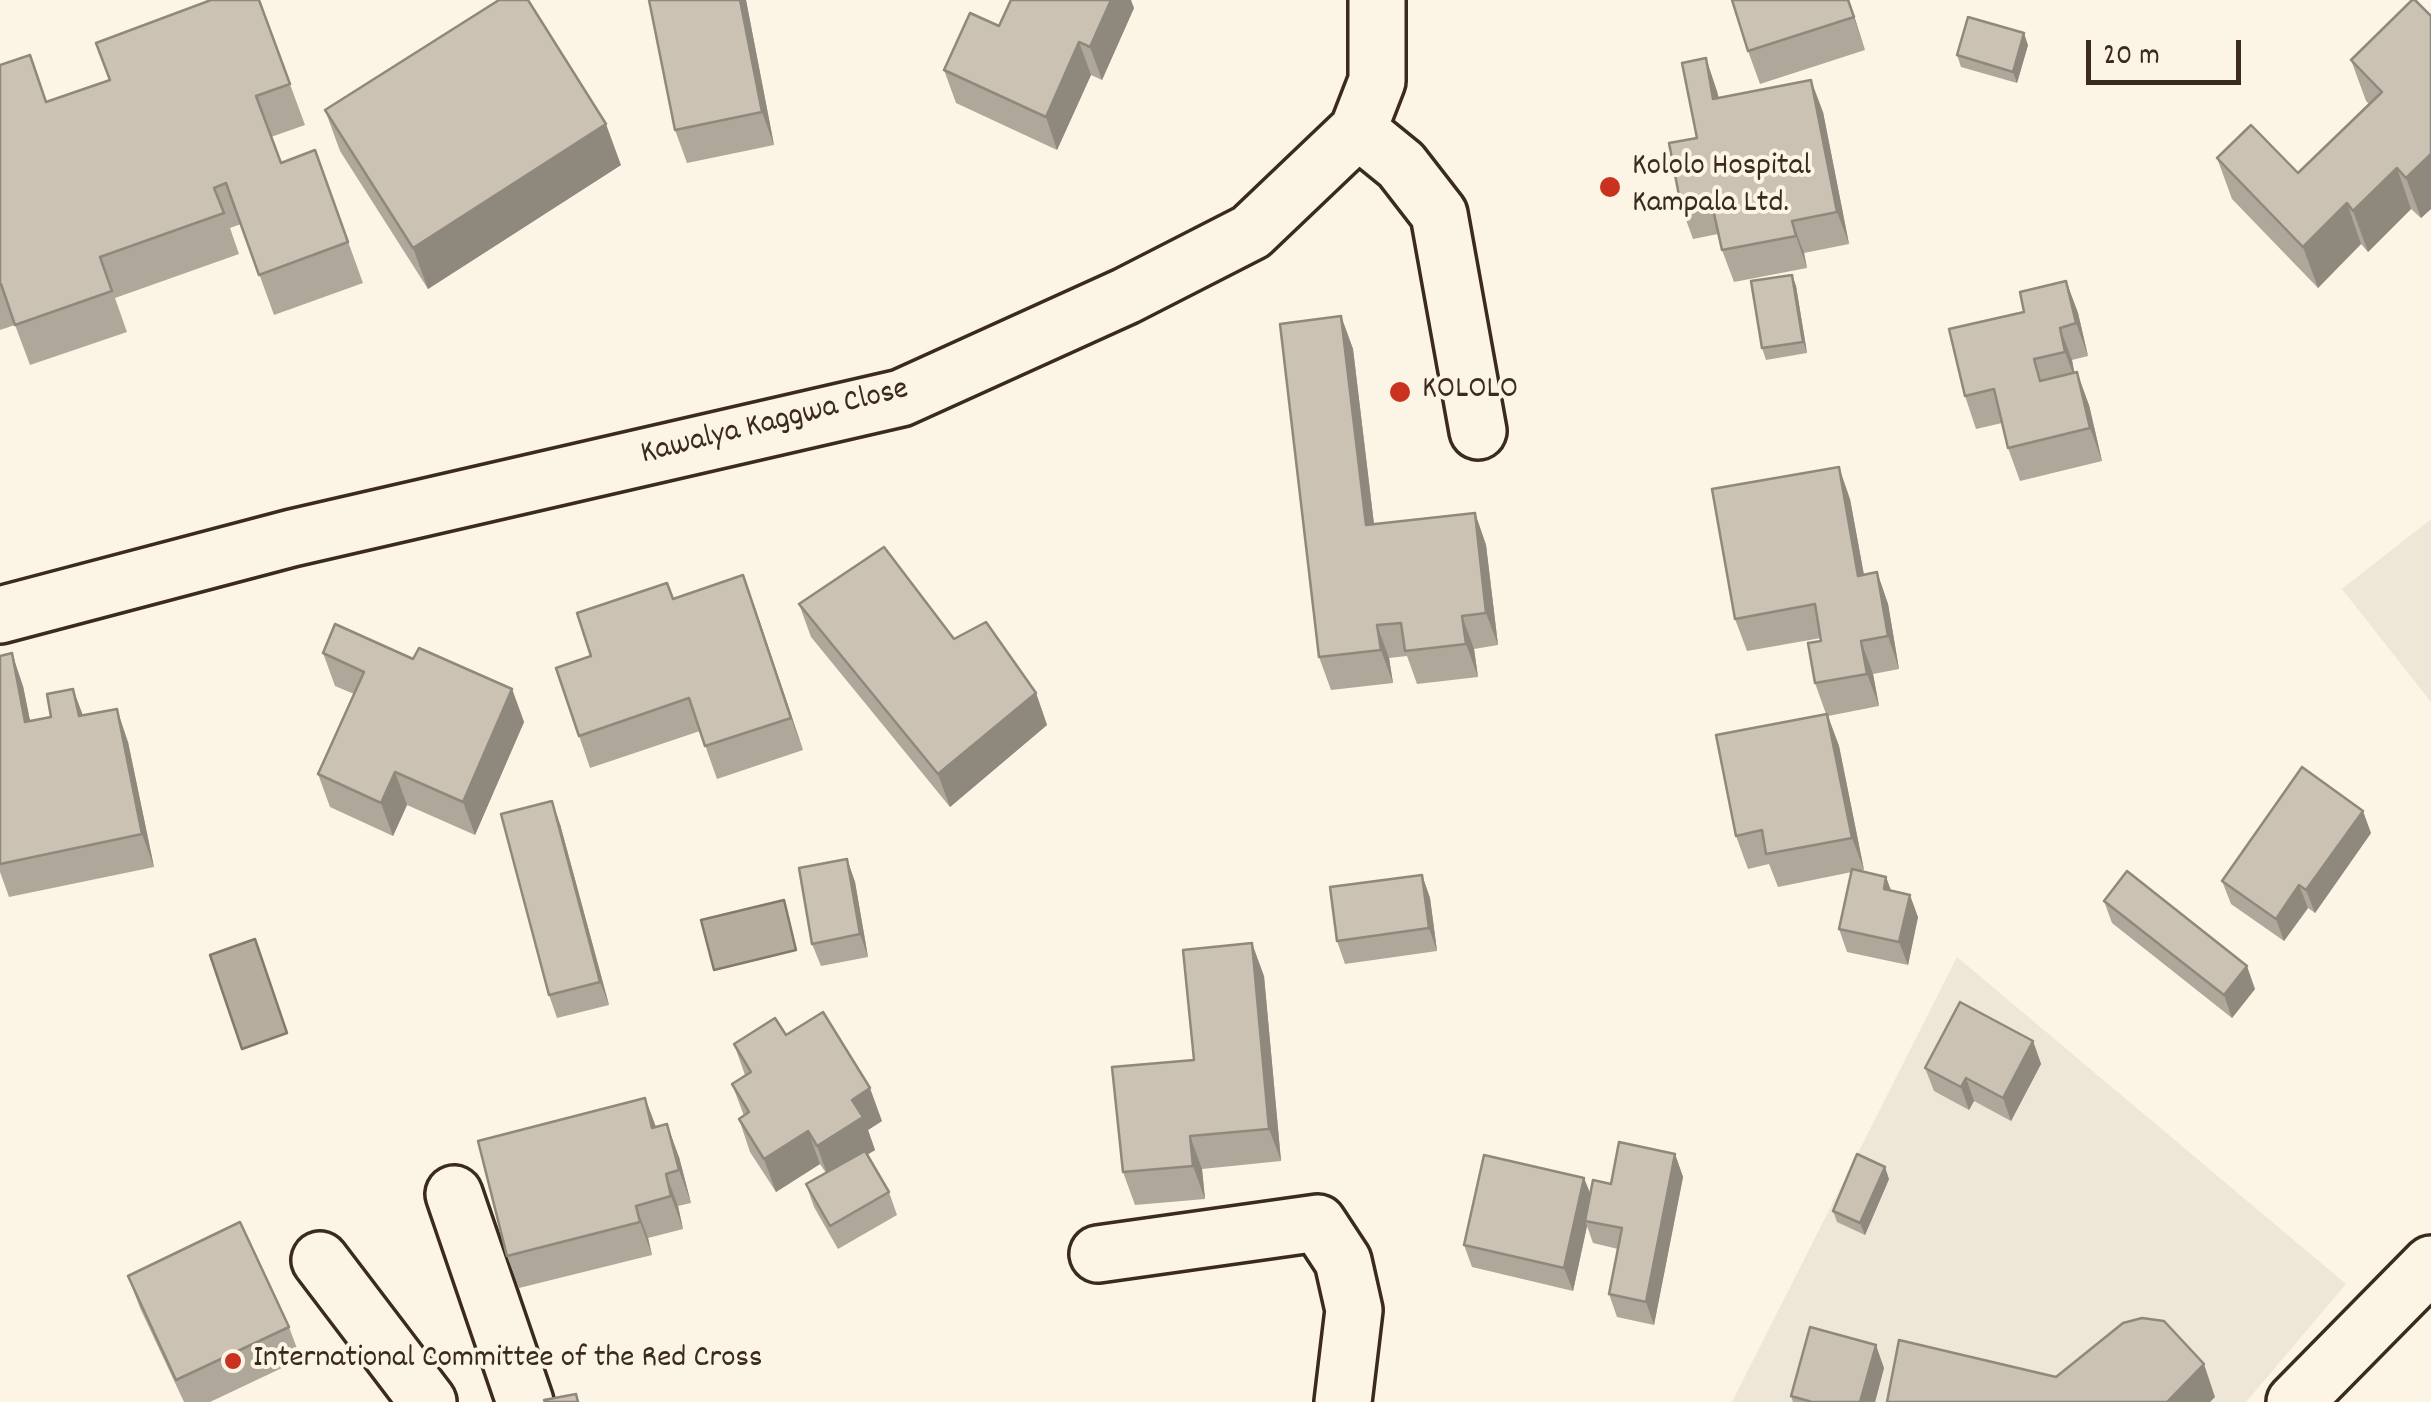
<!DOCTYPE html>
<html>
<head>
<meta charset="utf-8">
<style>
  body { margin:0 }
  #map { position:relative; width:2431px; height:1402px; overflow:hidden; background:#fcf5e5; font-family:Dekko,sans-serif }
  canvas { display:block }
  .scale { position:absolute; left:2086px; top:40px; width:155px; height:45px; box-sizing:border-box; border:5px solid #3b2a1e; border-top:0; padding-left:12px; font-size:30px; line-height:35px; white-space:nowrap; color:#3b2a1e; -webkit-text-stroke:8px #fcf5e5; paint-order:stroke }
</style>
</head>
<body>
<div id="map">
<canvas width="2431" height="1402"></canvas>
<div class="scale">20 m</div>
</div>
<script>
const g = document.querySelector('canvas').getContext('2d');
g.lineJoin = 'round';
function fillPath(path, color) {
  g.fillStyle = color;
  g.fill(path, 'evenodd');
}
function toPath(rows) {
  const path = new Path2D();
  for (const r of rows) {
    path.moveTo(r[0], r[1]);
    for (let i = 2; i < r.length; i += 2) path.lineTo(r[i], r[i + 1]);
  }
  return path;
}
function stroke(path, color, width, dash) {
  g.strokeStyle = color;
  g.lineWidth = width;
  g.lineCap = dash ? 'butt' : 'round';
  g.setLineDash(dash || []);
  g.stroke(path);
}
function label(font, color, halo, rows, align = 'center') {
  g.font = font + ' Dekko,sans-serif';
  g.lineWidth = 8;
  g.setLineDash([]);
  g.textBaseline = 'middle';
  g.strokeStyle = halo;
  g.fillStyle = color;
  for (const [text, x, y, turn = 0] of rows) {
    g.save();
    g.translate(x, y);
    g.rotate((+turn || 0) * Math.PI / 180);
    g.textAlign = isNaN(turn) ? turn : align;
    if (halo) g.strokeText(text, 0, 0);
    g.fillText(text, 0, 0);
    g.restore();
  }
}
const built = toPath([
  [2431,519,2431,702,2342,589],
  [1957,957,2346,1284,2246,1402,1732,1402]
]);
const water = toPath([
  [784,900,796,950,714,970,701,920,784,900],
  [255,939,287,1033,242,1049,210,955,255,939]
]);
const minor = toPath([
  [1358,130,1401,165,1439,214,1478,431],
  [0,615,292,538,901,398,1126,296,1251,232,1358,130,1377,81,1377,0],
  [454,1194,525,1402],
  [1098,1254,1318,1223,1343,1261,1354,1310,1343,1402],
  [320,1260,428,1402],
  [2295,1402,2431,1264]
]);
const wall = toPath([
  [259,0,305,125,271,137,281,163,315,150,363,283,274,315,241,224,230,228,239,254,115,298,127,332,30,365,15,325,0,330,0,65,47,102,109,80],
  [649,0,746,0,774,145,687,163,675,130],
  [1849,0,1865,50,1760,84,1748,51],
  [1134,8,1102,80,1091,75,1057,150,956,103,944,70,999,26],
  [2431,16,2431,209,2421,218,2411,209,2368,252,2361,244,2318,288,2232,199,2217,158,2298,173,2369,104,2366,101,2351,60],
  [2028,45,2017,83,1961,67,1957,55],
  [1717,91,1719,98,1823,112,1849,244,1804,253,1807,268,1734,282,1722,250,1718,234,1693,239,1681,206,1697,138],
  [325,110,621,165,428,289,340,151],
  [1792,275,1796,286,1807,353,1766,360,1762,348],
  [2066,281,2078,313,2088,356,2072,360,2074,373,2089,405,2102,461,2020,481,2008,448,2002,423,1976,429,1965,396,2024,312],
  [1341,316,1353,349,1374,524,1475,513,1486,545,1498,645,1474,649,1478,677,1417,684,1407,656,1389,658,1393,683,1331,690,1319,657],
  [1850,499,1864,575,1877,572,1888,604,1899,669,1873,674,1879,706,1828,716,1839,746,1864,870,1860,871,1886,877,1891,890,1918,917,1908,965,1847,952,1839,929,1852,872,1778,887,1769,864,1748,869,1736,836,1826,714,1815,683,1821,638,1747,651,1735,619],
  [673,599,755,608,803,750,717,779,700,731,590,768,556,668,591,656],
  [799,604,1036,693,1047,725,950,807,811,637],
  [323,653,413,659,512,689,524,722,475,835,407,805,393,836,330,807,318,774,354,694,335,686],
  [0,656,23,686,30,721,51,717,73,689,83,716,128,742,154,867,9,897,0,872],
  [560,824,609,1005,557,1018,549,995],
  [2371,833,2315,913,2308,908,2284,941,2231,904,2222,881],
  [847,859,855,882,868,957,821,966,812,944],
  [1422,875,1430,898,1437,951,1345,964,1337,941],
  [2104,901,2255,989,2232,1018,2112,923],
  [1264,976,1281,1161,1202,1169,1205,1199,1135,1205,1123,1172,1194,1060],
  [786,1035,882,1121,868,1130,875,1150,867,1154,889,1192,897,1215,838,1249,814,1207,806,1184,826,1173,820,1164,776,1192,750,1152,739,1119,744,1116,732,1084,745,1075,734,1044],
  [2033,1041,2041,1064,2011,1121,1974,1101,1969,1110,1934,1091,1925,1068],
  [645,1098,656,1127,679,1157,691,1203,678,1206,683,1229,648,1238,652,1255,519,1288,507,1256],
  [1675,1154,1683,1177,1654,1325,1617,1317,1609,1294,1618,1249,1593,1243,1587,1226,1573,1291,1472,1267,1464,1245,1590,1194],
  [1889,1179,1865,1235,1837,1222,1833,1211],
  [128,1276,289,1327,301,1359,210,1402,184,1402,140,1308],
  [1884,1368,1875,1402,1793,1402,1791,1396]
]);
const shadedWall = toPath([
  [740,0,746,0,774,145,762,112],
  [1111,0,1131,0,1134,8,1102,80,1090,47],
  [1848,0,1849,0,1865,50],
  [2024,33,2028,45,2017,83,2013,72],
  [1079,42,1091,75,1057,150,1046,117],
  [1706,58,1717,91,1725,131,1713,99],
  [1811,80,1823,112,1849,244,1837,212],
  [606,124,621,165,428,289,413,248],
  [2431,154,2431,209,2421,218,2406,178],
  [2397,168,2411,209,2368,252,2353,211],
  [2347,203,2361,244,2318,288,2303,247],
  [1792,221,1804,253,1807,268,1796,236],
  [1792,275,1796,286,1807,353,1803,342],
  [2066,281,2078,313,2088,356,2076,323],
  [1341,316,1353,349,1378,558,1366,525],
  [2060,328,2072,360,2077,385,2065,352],
  [2077,372,2089,405,2102,461,2090,428],
  [1839,467,1850,499,1870,608,1858,576],
  [1475,513,1486,545,1498,645,1486,613],
  [1877,572,1888,604,1899,669,1888,636],
  [743,575,755,608,803,750,791,718],
  [1462,616,1474,649,1478,677,1466,644],
  [1377,625,1389,658,1393,683,1381,650],
  [1861,641,1873,674,1879,706,1867,674],
  [12,653,23,686,37,755,25,722],
  [73,689,85,721,79,716],
  [512,689,524,722,475,835,463,802],
  [1036,693,1047,725,950,807,938,774],
  [117,709,128,742,154,867,142,834],
  [1827,714,1839,746,1864,870,1852,838],
  [395,772,407,805,393,836,381,803],
  [552,801,560,824,609,1005,600,982],
  [2363,811,2371,833,2315,913,2306,890],
  [847,859,855,882,868,957,860,934],
  [1422,875,1430,898,1437,951,1429,928],
  [1886,877,1894,900,1884,889],
  [2299,885,2308,908,2284,941,2276,919],
  [1910,895,1918,917,1908,965,1899,942],
  [1252,943,1264,976,1281,1161,1269,1129],
  [2247,966,2255,989,2232,1018,2224,995],
  [2033,1041,2041,1064,2011,1121,2003,1098],
  [1966,1078,1974,1101,1969,1110,1961,1087],
  [870,1088,882,1121,868,1130,875,1150,829,1179,817,1146,852,1100],
  [645,1098,657,1130,652,1128],
  [667,1124,679,1157,691,1203,679,1170],
  [808,1131,820,1164,776,1192,764,1159],
  [1190,1136,1202,1169,1205,1199,1193,1166],
  [1675,1154,1683,1177,1654,1325,1646,1302],
  [1885,1167,1889,1179,1865,1235,1860,1223],
  [666,1174,678,1206,683,1229,671,1196],
  [1584,1178,1593,1200,1585,1221,1587,1226,1573,1291,1564,1268],
  [636,1206,648,1238,652,1255,640,1222],
  [1876,1345,1884,1368,1875,1402,1860,1402],
  [2204,1364,2215,1397,2210,1402,2167,1402]
]);
const building = toPath([
  [211,0,259,0,290,84,256,96,281,163,315,150,348,242,259,275,226,183,214,188,224,213,100,257,112,291,15,325,1,284,0,284,0,65,30,55,46,102,110,80,96,43,211,0],
  [499,0,528,0,606,124,413,248,325,110,499,0],
  [649,0,740,0,762,112,675,130,649,0],
  [1011,0,1111,0,1090,47,1079,42,1046,117,944,70,970,13,999,26,1011,0],
  [1732,0,1848,0,1854,17,1748,51,1732,0],
  [2412,0,2415,0,2431,16,2431,154,2406,178,2397,168,2353,211,2347,203,2303,247,2217,158,2251,125,2298,173,2382,92,2351,60,2412,0],
  [1968,17,2024,33,2013,72,1957,55,1968,17],
  [1706,58,1713,99,1811,80,1837,212,1792,221,1796,236,1722,250,1711,200,1681,206,1669,143,1697,138,1682,63,1706,58],
  [1792,275,1803,342,1762,348,1751,281,1792,275],
  [2066,281,2076,323,2060,328,2065,352,2034,359,2040,381,2077,372,2090,428,2008,448,1994,389,1965,396,1949,329,2024,312,2020,292,2066,281],
  [1341,316,1366,525,1475,513,1486,613,1462,616,1466,644,1405,651,1401,623,1377,625,1381,650,1319,657,1280,324,1341,316],
  [1839,467,1858,576,1877,572,1888,636,1861,641,1867,674,1815,683,1808,643,1821,641,1815,604,1735,619,1712,489,1839,467],
  [884,547,954,639,986,622,1036,693,938,774,799,604,884,547],
  [743,575,791,718,705,746,689,698,579,736,556,668,591,656,577,613,667,583,673,599,743,575],
  [335,624,413,659,419,648,512,689,463,802,395,772,381,803,318,774,364,672,323,653,335,624],
  [12,653,25,722,51,717,47,694,73,689,79,716,117,709,142,834,0,864,0,656,12,653],
  [1827,714,1852,838,1766,854,1762,830,1736,836,1716,735,1827,714],
  [2302,767,2363,811,2306,890,2299,885,2276,919,2222,881,2302,767],
  [552,801,600,982,549,995,501,814,552,801],
  [847,859,860,934,812,944,799,868,847,859],
  [1852,869,1886,877,1884,889,1910,895,1899,942,1839,929,1852,869],
  [2127,871,2247,966,2224,995,2104,901,2127,871],
  [1422,875,1429,928,1337,941,1330,887,1422,875],
  [1252,943,1269,1129,1190,1136,1193,1166,1123,1172,1112,1067,1194,1060,1183,950,1252,943],
  [1960,1002,2033,1041,2003,1098,1966,1078,1961,1087,1925,1068,1960,1002],
  [823,1012,870,1088,852,1100,863,1117,817,1146,808,1131,764,1159,739,1119,749,1112,732,1084,751,1072,734,1044,775,1018,786,1035,823,1012],
  [645,1098,652,1128,667,1124,679,1170,666,1174,671,1196,636,1206,640,1222,507,1256,478,1141,645,1098],
  [1619,1142,1675,1154,1646,1302,1609,1294,1622,1228,1585,1221,1593,1180,1611,1184,1619,1142],
  [865,1151,889,1192,830,1226,806,1184,865,1151],
  [1857,1154,1885,1167,1860,1223,1833,1211,1857,1154],
  [1484,1155,1584,1178,1564,1268,1464,1245,1484,1155],
  [240,1222,289,1327,176,1380,128,1276,240,1222],
  [2142,1318,2164,1321,2204,1364,2167,1402,1887,1402,1899,1340,2056,1377,2123,1323,2142,1318],
  [1810,1327,1876,1345,1860,1402,1812,1402,1791,1396,1810,1327],
  [576,1394,578,1402,545,1402,544,1400,576,1394]
]);
const markers = [
  [1610,187,12,"#c8321e"],
  [1400,392,12,"#c8321e"],
  [233,1361,10,"#c8321e"]
];
const poiNames = [
  ["Kololo Hospital",1632,169],
  ["Kampala Ltd.",1632,206],
  ["KOLOLO",1422,392],
  ["International Committee of the Red Cross",253,1361]
];
const streetNames = [
  ["Kawalya Kaggwa Close",775,424,-14]
];
fillPath(built, '#eee6d6');
fillPath(water, '#b7ad9e');
stroke(water, '#85796b', 2.5);
stroke(minor, '#3b2a1e', 62);
stroke(minor, '#fcf5e5', 55);
fillPath(wall, '#afa79a');
fillPath(shadedWall, '#8f887d');
fillPath(building, '#ccc2b3');
stroke(building, '#8f887d', 2.5);
for (const [x, y, r, color] of markers) {
  const dot = new Path2D();
  dot.arc(x, y, r, 0, 2 * Math.PI);
  g.fillStyle = color;
  g.fill(dot);
  stroke(dot, '#fcf5e5', 4);
}
label('32px', '#3b2a1e', '#fcf5e5', poiNames, 'left');
label('32px', '#3b2a1e', '#fcf5e5', streetNames);
</script>
</body>
</html>
